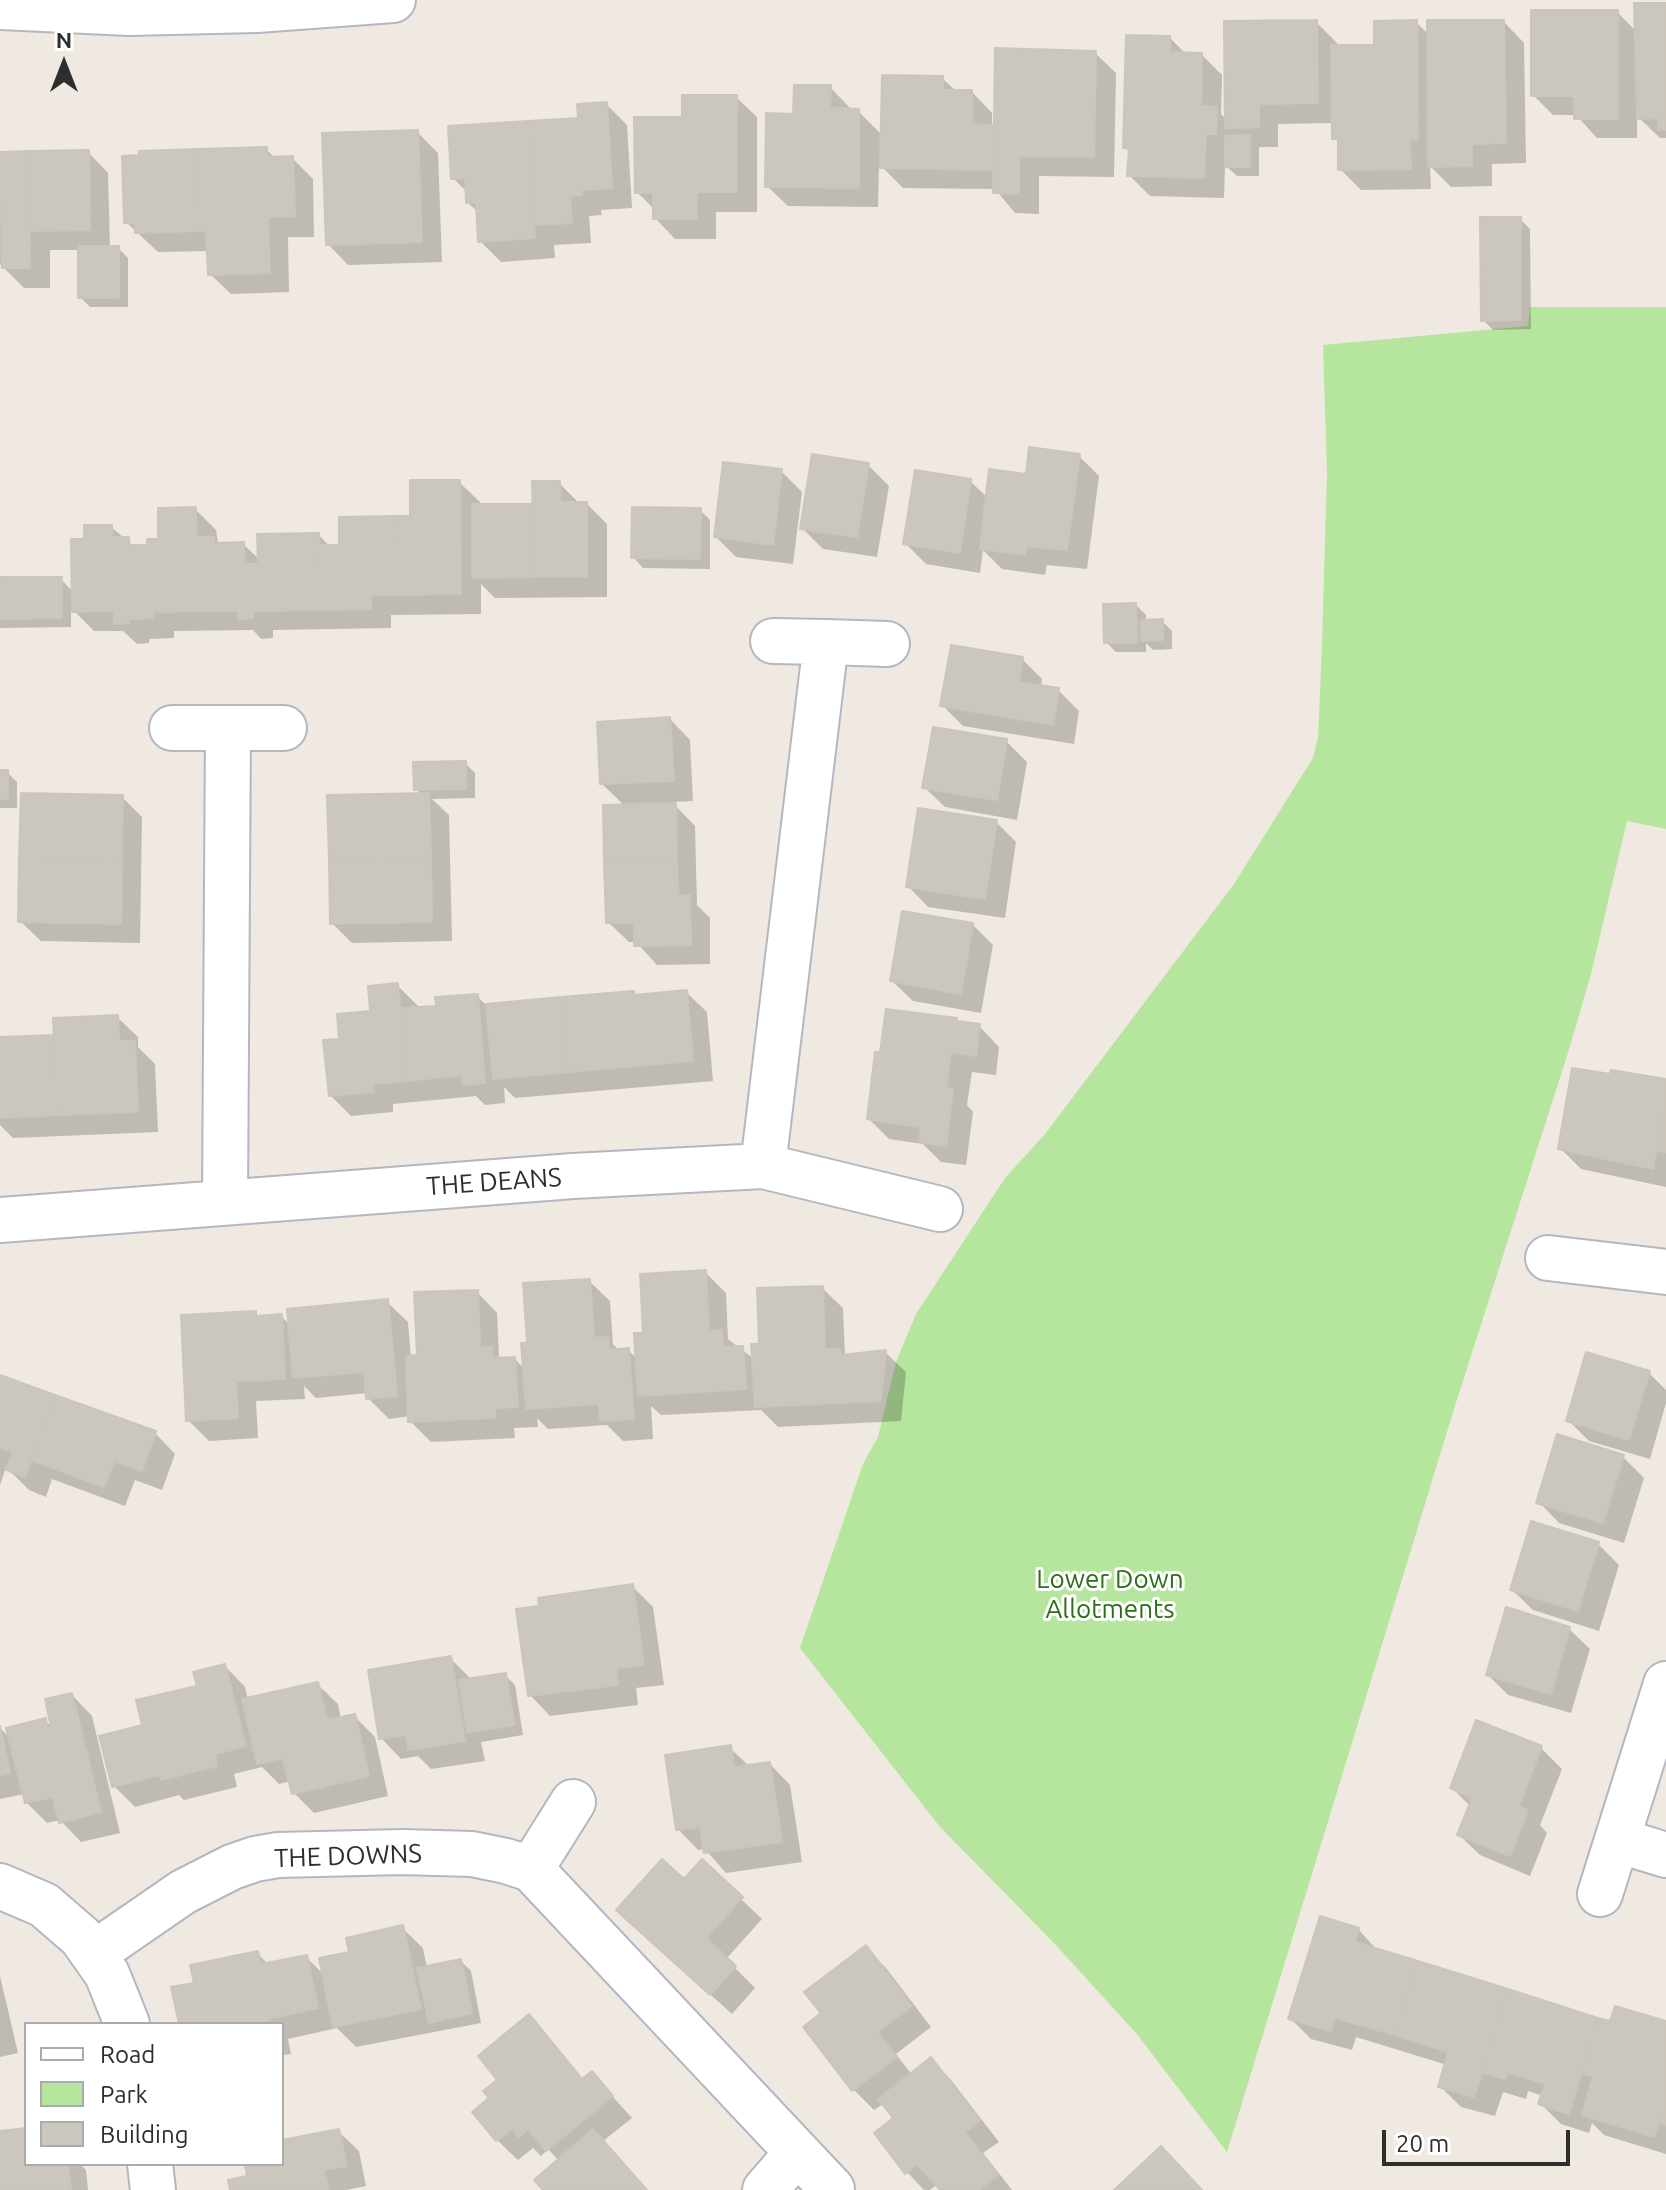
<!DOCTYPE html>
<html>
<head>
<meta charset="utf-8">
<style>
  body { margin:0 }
  #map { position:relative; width:1666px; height:2190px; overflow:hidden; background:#efe9e1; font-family:Ubuntu,sans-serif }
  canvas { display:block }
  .legend { position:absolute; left:24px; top:2022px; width:260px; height:144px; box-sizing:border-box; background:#fff; border:2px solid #ababab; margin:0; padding:10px 14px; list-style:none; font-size:24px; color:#2e2e2e }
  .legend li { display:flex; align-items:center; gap:16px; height:40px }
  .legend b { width:40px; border:2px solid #ababab }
  .north { position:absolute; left:24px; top:24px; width:80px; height:80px; -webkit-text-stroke:6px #fff; paint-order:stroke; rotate:0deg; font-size:22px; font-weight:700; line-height:32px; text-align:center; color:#2e2e2e }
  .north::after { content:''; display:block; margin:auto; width:28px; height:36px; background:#2e2e2e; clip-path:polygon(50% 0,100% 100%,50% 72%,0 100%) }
  .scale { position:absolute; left:1382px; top:2130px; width:188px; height:36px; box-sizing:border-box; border:4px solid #2e2e2e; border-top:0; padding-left:10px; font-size:24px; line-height:28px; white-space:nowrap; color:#2e2e2e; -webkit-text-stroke:6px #fff; paint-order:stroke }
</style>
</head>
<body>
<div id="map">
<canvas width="1666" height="2190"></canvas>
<ul class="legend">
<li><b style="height:10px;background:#fff"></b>Road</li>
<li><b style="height:22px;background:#b6e59e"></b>Park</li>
<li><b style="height:22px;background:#cbc7bf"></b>Building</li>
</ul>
<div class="north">N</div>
<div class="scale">20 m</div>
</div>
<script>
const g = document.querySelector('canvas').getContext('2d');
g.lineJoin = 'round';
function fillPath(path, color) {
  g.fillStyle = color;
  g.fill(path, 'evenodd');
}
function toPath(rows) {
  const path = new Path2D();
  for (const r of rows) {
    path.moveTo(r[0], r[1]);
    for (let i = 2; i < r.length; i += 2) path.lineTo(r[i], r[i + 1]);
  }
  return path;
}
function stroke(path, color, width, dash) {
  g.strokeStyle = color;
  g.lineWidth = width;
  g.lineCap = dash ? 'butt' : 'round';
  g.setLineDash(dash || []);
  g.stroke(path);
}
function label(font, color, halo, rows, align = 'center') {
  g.font = font + ' Ubuntu,sans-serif';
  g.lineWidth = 6;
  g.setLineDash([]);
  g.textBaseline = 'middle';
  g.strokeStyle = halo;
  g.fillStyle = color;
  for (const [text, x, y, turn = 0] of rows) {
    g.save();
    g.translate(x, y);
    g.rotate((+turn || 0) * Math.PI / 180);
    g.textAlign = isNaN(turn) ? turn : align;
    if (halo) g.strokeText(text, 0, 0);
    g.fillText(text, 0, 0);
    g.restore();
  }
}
const green = toPath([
  [1530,307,1666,307,1666,829,1627,821,1590,978,1566,1059,1454,1409,1227,2152,1136,2033,1053,1942,940,1827,800,1648,863,1464,878,1437,896,1362,916,1314,1005,1178,1045,1134,1234,884,1313,758,1318,738,1322,645,1327,472,1323,345,1528,326]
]);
const shadow = toPath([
  [1666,5,1666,138,1660,138,1637,116,1637,138,1597,138,1576,115,1553,115,1533,95,1617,12,1637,32],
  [1316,22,1337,43,1337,47,1376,47,1416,22,1429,35,1504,22,1524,43,1526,163,1492,164,1492,186,1451,187,1430,166,1431,189,1361,190,1340,169,1340,144,1334,138,1334,123,1278,124,1278,147,1259,147,1259,176,1237,176,1225,165,1224,198,1150,196,1129,175,1130,153,1125,147,1170,38,1186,54,1202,55,1222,75,1221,114,1227,120],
  [1095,53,1116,73,1114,177,1039,176,1039,214,1015,213,995,189,903,188,879,164,878,207,788,206,767,186,795,117,830,87,850,108,850,111,858,111,883,136,942,78,957,92,972,92,992,113,992,127],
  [736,97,757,117,757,212,716,212,716,239,675,239,655,218,655,210,637,192,684,119],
  [606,104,627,125,632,208,601,210,602,215,589,216,591,243,554,245,555,258,501,262,480,241,478,212,468,203,468,193,453,178,580,119],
  [417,132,438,153,442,262,348,265,328,244],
  [266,149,276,159,292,158,313,179,314,237,288,237,289,292,231,294,210,274,209,251,158,252,126,222],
  [88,152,108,173,110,248,118,248,128,258,128,307,90,307,80,297,80,250,50,250,50,288,24,288,0,264,0,154],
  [1520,219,1530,229,1531,329,1493,330,1483,320],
  [1079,456,1099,476,1087,569,1047,565,1045,575,1002,569,983,550,980,573,926,564,905,543,970,481,988,498,1028,476],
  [868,465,889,486,877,557,823,549,802,528],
  [781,471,802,492,793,564,736,557,716,537],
  [459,482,480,502,480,506,535,506,559,483,580,504,587,504,607,524,607,597,495,598,481,584,481,614,391,615,391,628,273,630,273,638,261,639,253,630,174,631,174,638,149,639,149,643,137,644,123,631,94,631,71,608,71,627,0,628,0,579,61,579,73,592,86,541,111,527,135,547,149,547,160,541,195,509,216,530,218,544,243,544,260,560,319,535,330,547,341,547,412,518],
  [700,510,710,520,710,569,643,568,633,557],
  [1136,605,1146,615,1146,622,1162,621,1172,631,1172,649,1153,650,1146,643,1146,652,1116,652,1106,642],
  [1022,659,1042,679,1041,687,1058,690,1079,711,1074,744,963,726,942,705],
  [670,719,690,740,693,801,672,802,695,826,697,905,710,918,710,964,657,965,636,942,629,942,608,922,626,807,602,784],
  [1006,741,1027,762,1017,820,945,807,924,787],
  [465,763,475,773,475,798,432,799,449,815,452,941,352,943,332,923,422,795,416,789],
  [0,772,7,772,17,782,17,808,0,808],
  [122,797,142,817,140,943,41,941,20,921],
  [996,822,1016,842,1005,918,928,907,908,886],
  [972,924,993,945,981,1013,913,1001,892,981],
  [397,985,418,1006,418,1009,438,1008,477,996,487,1006,633,993,637,997,686,992,707,1012,713,1081,515,1098,504,1087,505,1103,485,1105,476,1096,393,1104,393,1112,351,1116,330,1095,341,1041],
  [117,1017,138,1037,138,1047,155,1064,158,1132,13,1138,0,1125,0,1039,56,1036],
  [956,1020,959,1023,979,1026,999,1047,996,1075,972,1072,967,1105,973,1112,966,1165,941,1162,923,1144,889,1139,869,1119,882,1054],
  [1666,1081,1666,1187,1581,1169,1560,1148],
  [705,1272,726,1293,728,1339,754,1359,761,1346,822,1288,843,1308,845,1357,885,1352,906,1372,901,1421,778,1427,761,1410,661,1415,651,1406,653,1439,623,1441,607,1425,548,1429,537,1418,538,1427,514,1428,515,1438,431,1442,410,1421,410,1416,389,1419,368,1398,368,1393,316,1398,304,1386,305,1399,256,1401,258,1438,209,1441,188,1420,255,1313,260,1318,281,1316,290,1325,387,1302,408,1322,411,1357,419,1357,477,1292,497,1313,499,1357,502,1360,515,1359,525,1370,529,1345,589,1281,610,1301,613,1344,619,1351,628,1350,638,1360,645,1335],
  [1648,1372,1666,1390,1666,1403,1650,1459,1589,1441,1568,1420],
  [0,1377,155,1433,175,1454,162,1490,135,1480,125,1506,52,1479,46,1497,29,1490,6,1467,0,1485],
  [1623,1457,1644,1478,1624,1543,1559,1523,1539,1502],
  [1598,1544,1619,1565,1599,1631,1533,1610,1512,1590],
  [632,1586,653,1607,664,1685,636,1688,638,1705,550,1716,530,1695],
  [1569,1629,1590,1649,1571,1713,1508,1695,1488,1675],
  [451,1659,471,1679,505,1675,515,1685,523,1735,481,1742,485,1761,431,1769,418,1756,401,1759,381,1738],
  [225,1666,245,1687,248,1700,317,1684,338,1704,341,1719,354,1716,375,1737,388,1796,314,1813,294,1793,291,1781,279,1784,262,1767,234,1774,237,1787,184,1800,179,1795,135,1807,114,1786,144,1727],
  [72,1695,92,1716,120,1833,81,1842,60,1820,47,1823,26,1802,24,1794,0,1799,0,1728,11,1739,45,1720,54,1730],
  [1477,1723,1541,1748,1562,1769,1540,1825,1547,1833,1530,1876,1480,1855,1459,1835,1470,1806,1452,1788],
  [730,1748,750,1767,770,1764,790,1785,802,1862,726,1873,705,1849,698,1850,678,1829],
  [702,1862,762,1919,726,1959,755,1988,732,2014,639,1930],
  [402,1928,423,1948,427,1968,461,1961,471,1971,481,2023,356,2047,337,2028,288,2039,291,2054,282,2055,282,2024,181,2024,196,1985,257,1953,269,1965,306,1957,324,1975,351,1953],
  [1358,1929,1378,1951,1597,2019,1612,2023,1666,2023,1666,2154,1604,2135,1592,2123,1589,2133,1561,2124,1541,2104,1543,2096,1528,2091,1526,2099,1503,2092,1495,2116,1461,2107,1440,2086,1447,2065,1356,2037,1352,2050,1311,2039,1290,2018],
  [866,1948,886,1968,931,2027,896,2054,912,2075,931,2060,951,2080,999,2142,983,2153,1012,2190,942,2190,938,2184,930,2190,924,2190,907,2172,896,2118,884,2103,874,2110,854,2090,824,2014],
  [0,1976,18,2053,0,2057],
  [528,2017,584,2080,592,2074,632,2118,603,2141,647,2190,545,2190,559,2161,548,2149,541,2156,533,2148,518,2160,497,2140,492,2098],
  [26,2130,26,2164,80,2164,86,2170,88,2190,0,2190,0,2134],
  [338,2131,359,2151,366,2186,346,2190,232,2190,249,2177,247,2164,282,2164,282,2142]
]);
const building = toPath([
  [1634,3,1666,3,1666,130,1658,130,1658,118,1637,119,1634,3],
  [1531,10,1618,10,1618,119,1574,119,1574,96,1531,96,1531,10],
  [1317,20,1318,103,1259,104,1259,127,1225,128,1224,21,1317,20],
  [1417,20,1418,140,1410,140,1411,169,1338,170,1338,139,1332,139,1331,45,1374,45,1374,21,1417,20],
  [1427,20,1504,20,1506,143,1472,144,1472,166,1428,167,1427,20],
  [1126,35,1170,36,1170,52,1202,53,1201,106,1217,107,1216,134,1206,134,1204,178,1127,176,1129,148,1123,148,1126,35],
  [995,48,1096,51,1094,157,1019,156,1019,194,993,193,995,48],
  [882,75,943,76,943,90,972,90,972,124,994,125,993,170,880,168,882,75],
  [794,85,831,85,830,108,859,109,859,188,765,187,766,113,793,114,794,85],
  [682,95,737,95,737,192,697,192,697,219,653,219,653,193,635,193,634,117,682,117,682,95],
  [607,102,612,188,582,190,582,195,570,196,572,223,534,225,528,121,578,118,577,104,607,102],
  [528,121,535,238,478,242,476,202,466,203,465,178,451,179,448,126,528,121],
  [418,130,422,242,326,245,322,133,418,130],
  [1250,135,1250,167,1225,167,1225,136,1250,135],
  [267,147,267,157,293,156,295,217,268,217,270,273,208,275,206,231,200,231,198,149,267,147],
  [198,149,200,231,135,233,135,223,124,223,122,156,139,155,139,151,198,149],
  [89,150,90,230,30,231,29,151,89,150],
  [29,151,30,268,2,268,0,152,29,151],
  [1480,217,1521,217,1521,320,1481,321,1480,217],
  [78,246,119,246,119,298,78,298,78,246],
  [1029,447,1080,454,1067,550,1027,546,1025,555,980,549,989,469,1026,474,1029,447],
  [812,454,869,463,857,537,800,529,812,454],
  [723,462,782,469,773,545,714,537,723,462],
  [915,470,971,479,960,553,903,544,915,470],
  [410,480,460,480,461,594,400,595,399,516,410,516,410,480],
  [532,481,560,481,560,502,587,502,587,577,534,577,532,481],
  [472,504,533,504,534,577,472,578,472,504],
  [196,507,196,537,214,537,214,611,154,612,154,618,129,619,129,545,147,545,147,539,158,539,158,508,196,507],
  [632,507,701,508,700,559,631,558,632,507],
  [399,516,400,595,371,595,371,609,320,610,319,545,339,545,339,517,399,516],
  [84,525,112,525,112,537,129,537,129,623,114,624,114,611,72,612,71,539,84,539,84,525],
  [319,533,320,610,253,611,253,618,238,619,238,611,214,611,214,543,244,542,244,564,258,564,257,534,319,533],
  [0,577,62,577,62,618,0,619,0,577],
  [1136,603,1137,643,1104,643,1103,604,1136,603],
  [1163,619,1163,640,1141,641,1141,620,1163,619],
  [951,645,1023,657,1019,682,1059,688,1053,725,940,706,951,645],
  [670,717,674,781,600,784,597,722,670,717],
  [933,727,1007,739,997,800,922,788,933,727],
  [466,761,466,789,414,790,413,762,466,761],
  [0,770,8,770,8,799,0,799,0,770],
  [21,793,123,795,122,858,19,857,21,793],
  [429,793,431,857,329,859,327,795,429,793],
  [676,803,677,860,604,862,603,805,676,803],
  [918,808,997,820,985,899,906,887,918,808],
  [19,857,122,858,121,924,18,922,19,857],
  [431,857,432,922,330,924,329,859,431,857],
  [677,860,678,895,690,895,691,945,634,946,634,923,606,923,604,862,677,860],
  [902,911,973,923,961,994,890,981,902,911],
  [398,983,406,1081,373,1084,374,1092,329,1096,323,1040,339,1039,337,1014,370,1011,368,986,398,983],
  [687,990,693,1061,568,1072,561,997,634,991,634,995,687,990],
  [478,994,485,1083,463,1085,462,1075,406,1081,400,1008,436,1006,435,997,478,994],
  [561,997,568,1072,493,1079,486,1004,561,997],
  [886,1009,957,1018,957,1021,980,1024,976,1056,951,1052,946,1088,953,1089,946,1146,919,1142,921,1127,867,1119,875,1052,880,1052,886,1009],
  [118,1015,119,1041,135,1041,138,1112,57,1115,53,1018,118,1015],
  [54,1035,57,1115,0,1118,0,1037,54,1035],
  [1572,1068,1610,1074,1611,1070,1666,1079,1666,1095,1653,1169,1558,1149,1572,1068],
  [1666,1095,1666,1152,1657,1151,1666,1095],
  [706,1270,709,1331,722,1330,723,1347,743,1346,746,1389,638,1396,634,1333,643,1333,640,1274,706,1270],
  [590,1279,594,1338,608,1337,609,1350,629,1348,634,1419,600,1421,599,1404,526,1409,521,1343,527,1343,523,1283,590,1279],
  [823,1286,825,1349,840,1349,841,1355,886,1350,881,1401,755,1407,751,1344,759,1344,757,1288,823,1286],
  [478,1290,480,1347,492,1347,492,1358,515,1357,518,1407,495,1408,495,1418,408,1422,406,1356,417,1355,414,1292,478,1290],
  [388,1299,397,1396,366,1399,364,1372,293,1378,287,1309,388,1299],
  [256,1311,256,1316,282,1314,285,1379,236,1381,238,1418,186,1421,181,1315,256,1311],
  [1586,1352,1650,1371,1629,1440,1566,1421,1586,1352],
  [0,1375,55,1395,25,1477,6,1470,13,1452,0,1448,0,1375],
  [55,1395,156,1431,142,1471,114,1461,104,1487,31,1460,55,1395],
  [1557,1434,1624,1455,1603,1523,1536,1503,1557,1434],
  [1531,1521,1599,1542,1578,1611,1510,1590,1531,1521],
  [633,1584,644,1665,616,1668,618,1685,528,1696,516,1609,539,1606,538,1598,633,1584],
  [1506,1607,1570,1627,1551,1694,1486,1675,1506,1607],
  [451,1656,465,1741,408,1750,406,1735,379,1739,368,1670,451,1656],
  [225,1664,246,1746,215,1754,217,1766,161,1780,160,1775,112,1787,99,1736,142,1725,136,1700,197,1686,193,1672,225,1664],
  [506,1673,514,1725,467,1733,459,1680,506,1673],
  [318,1682,327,1720,355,1714,369,1776,292,1794,283,1758,257,1764,242,1699,318,1682],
  [72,1693,101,1812,59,1823,53,1797,25,1803,6,1728,46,1718,47,1728,51,1727,45,1699,72,1693],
  [1476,1720,1542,1746,1519,1806,1528,1810,1510,1856,1457,1835,1472,1798,1450,1788,1476,1720],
  [0,1726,10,1773,0,1775,0,1726],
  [731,1745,734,1767,770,1762,782,1842,704,1853,700,1827,676,1830,665,1755,731,1745],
  [662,1859,684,1879,702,1859,743,1897,706,1938,736,1966,710,1995,616,1910,662,1859],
  [1320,1916,1359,1928,1355,1942,1418,1961,1395,2035,1335,2018,1331,2031,1288,2019,1320,1916],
  [403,1925,421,2009,333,2027,319,1958,349,1952,346,1938,403,1925],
  [866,1945,912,2006,877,2032,897,2057,852,2091,803,2027,821,2013,804,1992,866,1945],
  [258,1951,261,1964,307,1955,318,2008,268,2019,270,2024,179,2024,171,1987,194,1983,190,1965,258,1951],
  [461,1959,472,2013,429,2023,417,1968,461,1959],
  [1418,1961,1508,1989,1474,2097,1438,2087,1448,2052,1395,2035,1418,1961],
  [1508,1989,1598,2018,1569,2114,1538,2104,1545,2084,1508,2072,1505,2079,1482,2073,1508,1989],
  [1615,2006,1666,2021,1666,2099,1654,2137,1582,2115,1593,2076,1581,2073,1598,2018,1610,2021,1615,2006],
  [529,2014,582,2079,592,2071,613,2096,546,2151,528,2129,519,2137,512,2129,496,2141,472,2112,489,2098,483,2091,497,2080,478,2056,529,2014],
  [931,2057,980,2120,965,2132,998,2175,978,2190,940,2190,917,2164,905,2174,874,2133,893,2118,878,2099,931,2057],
  [1666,2099,1666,2125,1659,2122,1666,2099],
  [26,2128,26,2164,68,2164,71,2190,0,2190,0,2131,26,2128],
  [339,2129,347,2166,324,2170,328,2190,230,2190,228,2180,247,2176,245,2164,282,2164,282,2140,339,2129],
  [593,2129,647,2190,543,2190,534,2180,593,2129],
  [1161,2146,1202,2190,1114,2190,1161,2146]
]);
const minor = toPath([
  [0,7,129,13,257,10,393,0],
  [773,641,826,642],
  [172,728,228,728,225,1201],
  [228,728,284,728],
  [763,1166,940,1209],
  [0,1220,573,1176,763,1166,826,642,887,644],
  [1548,1258,1666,1272],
  [1617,1840,1666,1855],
  [531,1869,573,1802],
  [0,1886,44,1905,81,1937,107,1974,127,2024],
  [1600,1894,1666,1684],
  [93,1954,183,1892,232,1867,255,1859,278,1855,402,1852,472,1854,506,1861,531,1869,832,2189],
  [150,2164,153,2190],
  [765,2190,797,2153]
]);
const streetNames = [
  ["THE DEANS",494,1182,-4],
  ["THE DOWNS",348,1856,-2]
];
const parkNames = [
  ["Lower Down",1110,1579],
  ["Allotments",1110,1609]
];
fillPath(green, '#b6e59e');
fillPath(shadow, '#0003');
fillPath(building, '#cbc7bf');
stroke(building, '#cbc5ba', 2);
stroke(minor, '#b4b7c1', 48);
stroke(minor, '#fff', 44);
label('26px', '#2e2e2e', '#fff', streetNames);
label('26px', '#2c6e1b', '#fff', parkNames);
</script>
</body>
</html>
